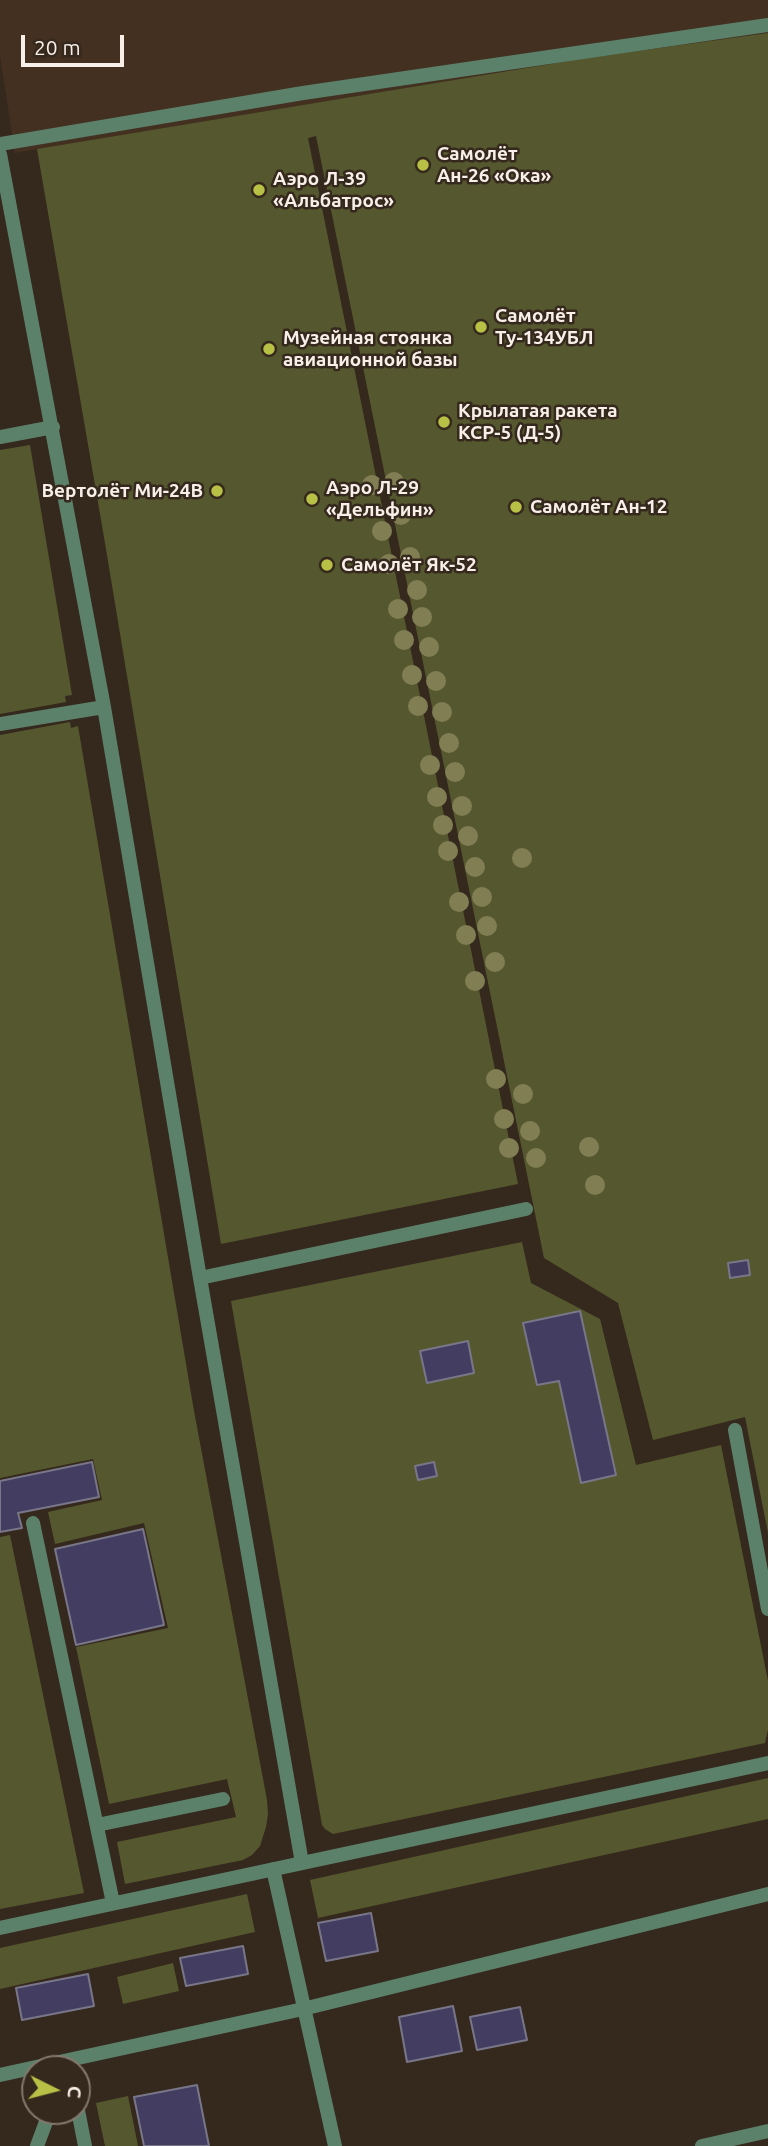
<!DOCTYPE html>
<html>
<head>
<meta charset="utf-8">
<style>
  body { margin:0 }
  #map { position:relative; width:768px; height:2146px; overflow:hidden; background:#35281d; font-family:Ubuntu,sans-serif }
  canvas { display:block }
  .north { position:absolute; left:21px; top:2055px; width:70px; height:70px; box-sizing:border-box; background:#35281d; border:2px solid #83786e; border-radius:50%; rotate:96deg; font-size:19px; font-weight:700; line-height:28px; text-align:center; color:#f8efe8 }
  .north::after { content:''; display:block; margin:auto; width:24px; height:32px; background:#b9c046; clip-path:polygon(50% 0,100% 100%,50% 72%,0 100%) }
  .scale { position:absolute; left:21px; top:35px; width:103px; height:32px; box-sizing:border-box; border:4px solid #f8efe8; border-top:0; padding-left:9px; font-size:21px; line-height:24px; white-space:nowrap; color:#f8efe8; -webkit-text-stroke:5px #35281d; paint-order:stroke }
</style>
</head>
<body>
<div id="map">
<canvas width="768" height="2146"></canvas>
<div class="north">С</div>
<div class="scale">20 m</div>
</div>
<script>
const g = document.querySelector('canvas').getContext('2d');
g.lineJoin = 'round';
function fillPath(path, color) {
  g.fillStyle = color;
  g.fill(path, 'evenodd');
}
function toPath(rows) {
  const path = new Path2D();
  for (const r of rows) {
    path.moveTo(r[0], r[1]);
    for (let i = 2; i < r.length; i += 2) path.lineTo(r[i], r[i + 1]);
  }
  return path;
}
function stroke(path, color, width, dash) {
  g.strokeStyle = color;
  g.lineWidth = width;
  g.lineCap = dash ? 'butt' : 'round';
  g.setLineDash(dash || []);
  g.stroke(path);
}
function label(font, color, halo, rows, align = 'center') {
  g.font = font + ' Ubuntu,sans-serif';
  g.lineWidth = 5;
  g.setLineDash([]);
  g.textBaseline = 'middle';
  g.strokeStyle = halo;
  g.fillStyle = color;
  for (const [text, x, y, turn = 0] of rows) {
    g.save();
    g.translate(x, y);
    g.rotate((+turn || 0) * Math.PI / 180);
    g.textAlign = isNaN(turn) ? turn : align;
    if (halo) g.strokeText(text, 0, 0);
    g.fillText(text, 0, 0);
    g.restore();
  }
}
const built = toPath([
  [0,0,768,0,768,33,587,58,15,153,0,56]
]);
const green = toPath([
  [768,33,768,1533,745,1417,653,1440,618,1303,544,1258,316,136,308,138,518,1184,221,1244,105,543,37,149,587,58],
  [30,445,72,695,65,696,66,702,0,714,0,450],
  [70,722,71,728,78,726,194,1411,267,1800,268,1814,266,1827,260,1846,252,1855,243,1860,125,1884,117,1842,236,1817,227,1779,109,1804,76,1647,168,1628,144,1523,55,1544,48,1512,102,1500,93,1459,0,1478,0,735],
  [522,1242,531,1283,600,1319,636,1465,721,1445,768,1681,768,1730,765,1743,333,1834,325,1829,322,1825,231,1301],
  [10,1535,84,1893,0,1909,0,1537],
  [768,1778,768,1819,318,1918,310,1880],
  [247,1894,255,1932,0,1989,0,1948],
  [173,1963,179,1991,123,2004,117,1977],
  [128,2096,138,2146,105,2146,96,2103]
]);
const building = toPath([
  [748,1260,750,1275,730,1278,728,1263,748,1260],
  [580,1311,616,1475,581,1483,559,1381,537,1385,523,1323,580,1311],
  [468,1341,474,1373,427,1383,420,1351,468,1341],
  [92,1462,99,1497,18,1513,22,1528,0,1532,0,1481,92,1462],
  [434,1462,437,1476,418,1480,415,1466,434,1462],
  [143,1529,164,1625,76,1645,55,1549,143,1529],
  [371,1913,378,1951,326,1961,318,1923,371,1913],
  [243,1946,248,1974,186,1986,180,1958,243,1946],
  [88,1974,94,2006,22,2020,16,1988,88,1974],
  [453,2006,462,2051,407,2062,399,2017,453,2006],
  [520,2007,527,2040,477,2050,470,2017,520,2007],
  [197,2085,209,2146,144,2146,134,2097,197,2085]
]);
const lane = toPath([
  [0,144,303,93,768,25],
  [0,154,104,707,200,1278,302,1863],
  [0,437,53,427],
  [0,724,104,707],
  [200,1278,526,1209],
  [735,1430,768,1609],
  [33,1523,113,1903],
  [97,1825,223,1799],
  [273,1869,335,2146],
  [0,1928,768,1763],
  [0,2075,303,2009,768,1894],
  [77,2105,85,2146],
  [37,2146,50,2111],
  [702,2146,768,2131]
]);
const trees = [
  [394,482],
  [372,485],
  [401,515],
  [382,531],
  [410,557],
  [389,564],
  [417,590],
  [398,609],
  [422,617],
  [404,640],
  [429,647],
  [412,675],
  [436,681],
  [418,706],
  [442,712],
  [449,743],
  [430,765],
  [455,772],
  [437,797],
  [462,806],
  [443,825],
  [468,836],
  [448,851],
  [522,858],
  [475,867],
  [482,897],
  [459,902],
  [487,926],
  [466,935],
  [495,962],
  [475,981],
  [496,1079],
  [523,1094],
  [504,1119],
  [530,1131],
  [589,1147],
  [509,1148],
  [536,1158],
  [595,1185]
];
const markers = [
  [423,165,7,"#b9c046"],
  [259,190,7,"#b9c046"],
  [481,327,7,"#b9c046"],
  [269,349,7,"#b9c046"],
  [444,422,7,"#b9c046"],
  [217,491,7,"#b9c046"],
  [312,499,7,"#b9c046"],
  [516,507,7,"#b9c046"],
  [327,565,7,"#b9c046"]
];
const poiNames = [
  ["Самолёт",437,154],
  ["Ан-26 «Ока»",437,176],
  ["Аэро Л-39",273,179],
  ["«Альбатрос»",273,201],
  ["Самолёт",495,316],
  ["Ту-134УБЛ",495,338],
  ["Музейная стоянка",283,338],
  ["авиационной базы",283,360],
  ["Крылатая ракета",458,411],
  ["КСР-5 (Д-5)",458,433],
  ["Аэро Л-29",326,488],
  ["«Дельфин»",326,510],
  ["Вертолёт Ми-24В",203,491,"right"],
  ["Самолёт Ан-12",530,507],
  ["Самолёт Як-52",341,565]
];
fillPath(built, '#433021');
fillPath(green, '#55582f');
fillPath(building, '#423d61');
stroke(building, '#787688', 2);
stroke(lane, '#5c816a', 14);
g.fillStyle = '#817e53';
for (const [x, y] of trees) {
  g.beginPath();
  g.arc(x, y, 10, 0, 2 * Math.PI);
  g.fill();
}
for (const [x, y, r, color] of markers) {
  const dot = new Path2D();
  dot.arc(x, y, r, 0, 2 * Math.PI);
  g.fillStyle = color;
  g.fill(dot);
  stroke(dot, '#35281d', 2.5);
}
label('bold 19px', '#f8efe8', '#35281d', poiNames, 'left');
</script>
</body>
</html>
